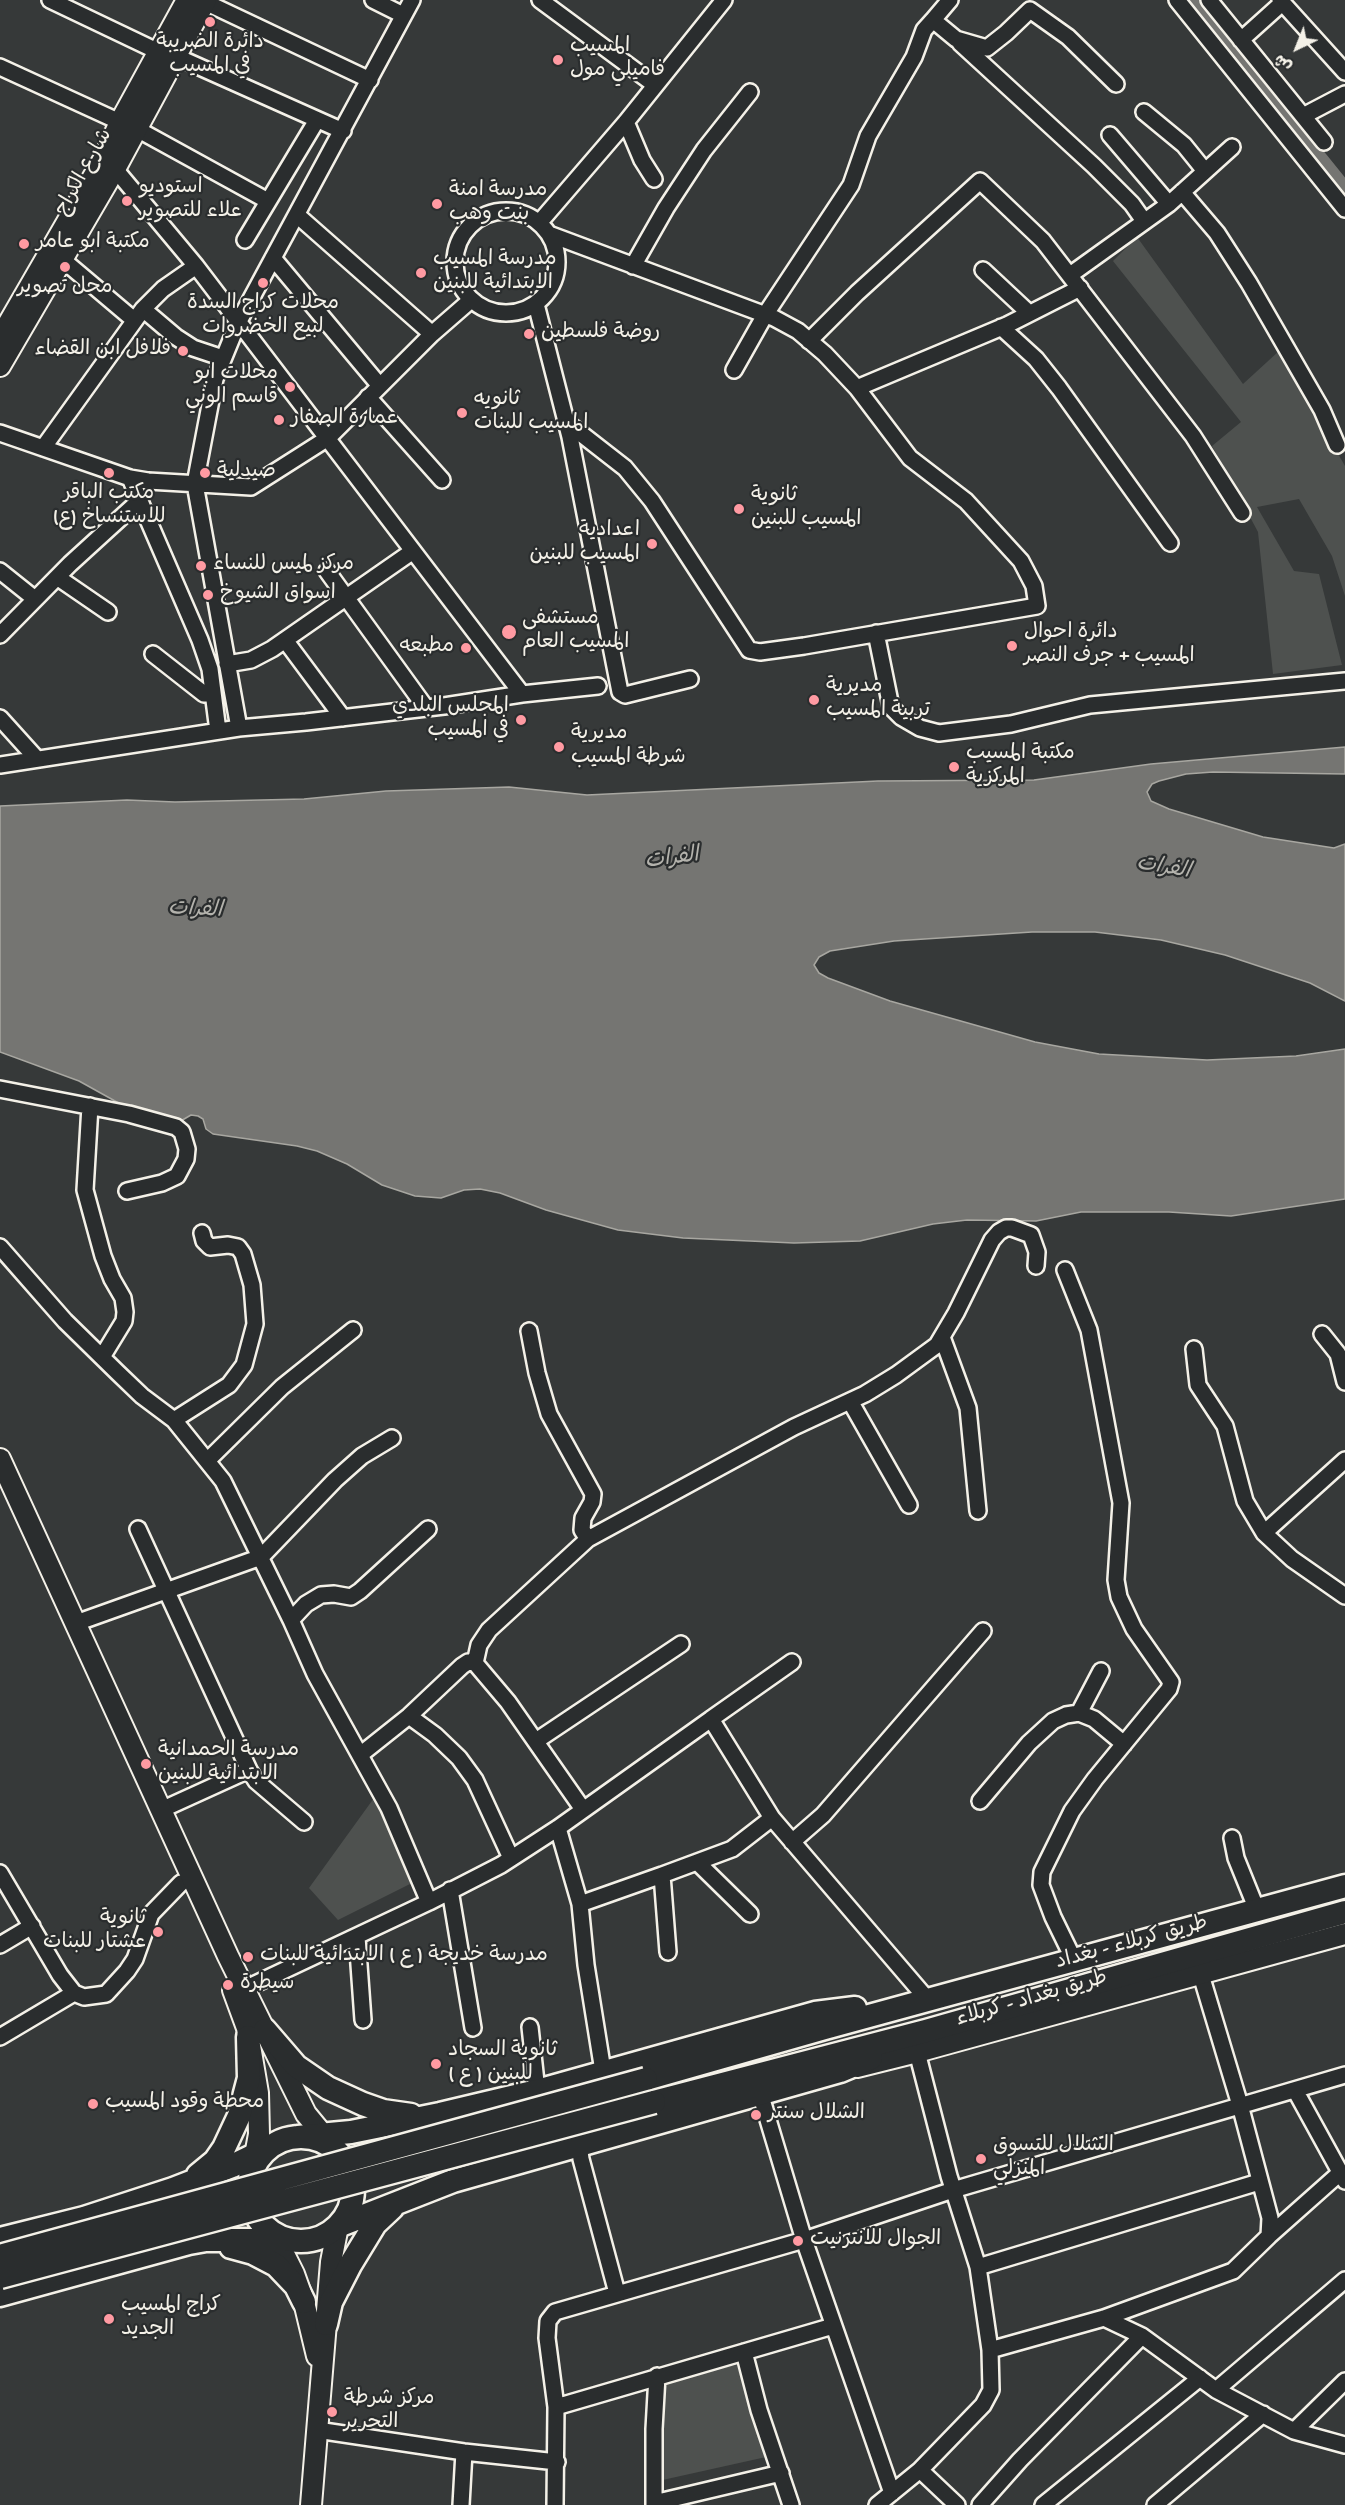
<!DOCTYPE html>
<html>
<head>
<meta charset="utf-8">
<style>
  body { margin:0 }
  #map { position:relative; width:1345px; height:2505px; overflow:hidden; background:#363939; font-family:"Gochi Hand","Playpen Sans Arabic",sans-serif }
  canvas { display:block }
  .north { position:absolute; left:1267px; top:18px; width:60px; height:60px; -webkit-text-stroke:4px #2a2d2e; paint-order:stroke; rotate:223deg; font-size:16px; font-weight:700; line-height:24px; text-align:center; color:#f4f1e8 }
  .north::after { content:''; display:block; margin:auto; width:21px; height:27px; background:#f4f1e8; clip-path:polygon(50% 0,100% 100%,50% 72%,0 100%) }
</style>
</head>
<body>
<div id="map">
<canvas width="1345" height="2505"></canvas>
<div class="north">ش</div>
</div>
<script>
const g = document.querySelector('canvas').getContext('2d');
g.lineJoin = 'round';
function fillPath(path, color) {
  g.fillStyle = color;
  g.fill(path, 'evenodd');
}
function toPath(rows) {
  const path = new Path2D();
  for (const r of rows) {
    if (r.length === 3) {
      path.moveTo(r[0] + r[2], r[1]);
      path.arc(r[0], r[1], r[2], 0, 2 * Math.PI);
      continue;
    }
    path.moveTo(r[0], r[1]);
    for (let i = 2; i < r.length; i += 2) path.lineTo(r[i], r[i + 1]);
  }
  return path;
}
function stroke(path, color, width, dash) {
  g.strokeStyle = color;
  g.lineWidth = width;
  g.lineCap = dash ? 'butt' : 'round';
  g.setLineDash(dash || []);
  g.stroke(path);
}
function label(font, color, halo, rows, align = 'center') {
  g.font = font + ' "Gochi Hand","Playpen Sans Arabic",sans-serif';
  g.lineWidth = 4.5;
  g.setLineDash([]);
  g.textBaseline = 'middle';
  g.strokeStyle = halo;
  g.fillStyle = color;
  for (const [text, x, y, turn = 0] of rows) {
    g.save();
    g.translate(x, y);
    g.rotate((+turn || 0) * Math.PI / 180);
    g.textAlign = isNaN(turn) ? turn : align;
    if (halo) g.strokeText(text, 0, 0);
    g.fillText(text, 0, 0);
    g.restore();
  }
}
const green = toPath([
  [1137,237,1243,384,1279,351,1345,466,1345,596,1332,556,1299,499,1257,507,1294,571,1319,574,1342,665,1273,674,1258,532,1212,446,1241,422,1113,261],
  [374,1798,412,1883,338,1920,309,1888],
  [737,2365,766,2457,658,2481,664,2378]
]);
const water = toPath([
  [1345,747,1345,774,1213,772,1186,774,1159,781,1152,784,1147,792,1151,801,1169,809,1263,837,1334,848,1345,844,1345,1001,1310,983,1225,955,1161,940,1095,932,1032,932,894,941,830,951,819,957,814,965,819,973,828,978,890,1001,1035,1042,1099,1054,1207,1060,1296,1056,1345,1049,1345,1199,1231,1216,1169,1212,1081,1212,1036,1221,967,1220,933,1224,860,1241,794,1243,683,1238,618,1230,546,1210,500,1193,480,1189,464,1190,441,1198,415,1196,382,1185,347,1164,317,1151,297,1146,213,1134,206,1129,203,1119,198,1116,191,1115,179,1122,124,1106,79,1081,0,1052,0,806,127,800,175,802,304,799,386,791,509,787,587,795,878,781,1034,780,1151,764,1345,747]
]);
const canal = toPath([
  [1194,0,1345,187]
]);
const minor = toPath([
  [50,0,159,52],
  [373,0,403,15],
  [540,0,655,85],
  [1177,0,1345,209],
  [1209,0,1324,142],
  [1280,0,1345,72],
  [205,2,370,80],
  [933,20,950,0],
  [1241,40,1281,4],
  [960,43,1094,166,1132,204,1144,221],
  [175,56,343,131],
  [0,67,120,122],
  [1144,112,1184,145,1205,171],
  [1303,116,1345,94],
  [626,122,642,160,654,179],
  [137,129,268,201],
  [1110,135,1169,204],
  [108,164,115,169,196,266,522,694],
  [1182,192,1217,233,1249,283,1322,410,1337,445],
  [506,262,51],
  [297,215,432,334],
  [539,223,626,122,724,0],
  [549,234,774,318,798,331,825,354,857,388,910,458,966,501,1021,561,1034,586,1037,606,804,646,760,652,749,650,652,501,625,468,566,422],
  [245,240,317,120],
  [273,258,380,386],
  [63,260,134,320],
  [633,266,666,208,704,150,750,92],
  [983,270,1029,313],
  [1070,275,1169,204,1232,147],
  [536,304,570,437,620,692,625,695,690,679],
  [143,309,176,337,193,348,223,358],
  [1001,327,1036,359,1059,388,1170,543],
  [809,341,857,293,980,181,1043,241,1193,436,1242,513],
  [734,370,765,315,851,185,868,136,914,57,924,30,933,20,956,39,987,48,1006,33,1030,10,1068,37,1116,84],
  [857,388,1007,325,1080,288],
  [368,397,442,480],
  [0,433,130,478,148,481,251,487,328,438,432,334,471,300],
  [43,448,143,309,163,289,196,266],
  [130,478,200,640,210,669,218,731],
  [0,571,35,599],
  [327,571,426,708],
  [57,577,108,612],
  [876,633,891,707,901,717,920,728,939,733,1011,724,1090,705,1345,681],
  [0,635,70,564,139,501],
  [285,640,343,718],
  [153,654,204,694,213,693],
  [227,664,251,660,272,649,413,551],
  [0,718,37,759],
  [239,728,195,484,215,379,238,323,412,0],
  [0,765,239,728,306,722,444,706,522,694,598,686],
  [0,1089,129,1114,176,1127,182,1132,187,1149,186,1159,177,1176,162,1183,127,1191],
  [90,1106,85,1190,103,1256,112,1279,123,1298,125,1312,124,1321,102,1357],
  [0,1247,65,1321,117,1372,142,1396,174,1420,223,1481,291,1620,315,1674,389,1808,429,1902],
  [1065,1270,1089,1330,1121,1503,1116,1580,1119,1597,1134,1629,1171,1682,1169,1689,1095,1779,1072,1811,1042,1872,1041,1885,1053,1917,1074,1960],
  [529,1331,537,1373,549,1414,593,1494,592,1502,583,1518,582,1530,588,1539],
  [1322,1334,1338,1354,1345,1382],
  [942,1337,968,1408,978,1511],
  [1194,1349,1198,1385,1225,1426,1245,1501,1264,1533,1292,1559,1345,1596],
  [850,1401,909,1505],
  [174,1420,229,1385,244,1365,255,1324,252,1285,243,1254,238,1247,228,1245,210,1247,204,1241,202,1233],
  [208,1460,282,1387,353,1330],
  [138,1529,249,1770,256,1781,304,1822],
  [1264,1533,1345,1460],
  [291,1620,306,1604,321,1595,334,1594,351,1597,360,1591,428,1529],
  [76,1623,261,1557,335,1480,362,1456,392,1438],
  [792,1662,711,1719,772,1818,928,2000],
  [475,1663,479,1645,489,1630,588,1539,794,1427,865,1394,896,1375,937,1345,956,1313,992,1240,999,1232,1006,1228,1012,1228,1031,1235,1037,1252,1036,1266],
  [1079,1713,1101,1671],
  [409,1716,435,1735,459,1758,475,1780,511,1858],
  [536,1741,681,1644],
  [360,1755,409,1716,462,1666,468,1662,475,1663,508,1702,582,1808],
  [980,1801,1029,1743,1053,1721,1066,1715,1079,1713,1094,1719,1124,1744],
  [161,1810,249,1770],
  [558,1828,580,1904,586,1965,603,2071],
  [1232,1838,1236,1858,1257,1910],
  [792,1842,823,1815,983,1631],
  [697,1862,750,1914],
  [0,1873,60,1975,74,1993,84,1997,106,1994,127,1971,135,1959,151,1914,181,1883],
  [450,1890,473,2028],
  [580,1904,662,1875],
  [357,1937,363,2020],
  [0,1945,32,1926],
  [668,1952,662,1875,732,1849,772,1818],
  [234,1994,429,1902,501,1865,558,1828,711,1719],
  [530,2027,537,2091],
  [0,2037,74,1993],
  [917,2052,949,2176,978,2267,990,2350],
  [1295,2090,1345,2181],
  [760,2093,804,2240,892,2493],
  [579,2144,581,2159,617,2293],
  [1269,2236,1341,2172],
  [978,2267,1259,2182],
  [1104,2318,1142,2336,1216,2390,1294,2431,1345,2445],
  [744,2352,759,2410,791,2505],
  [1216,2390,1345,2280],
  [556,2407,833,2326],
  [317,2430,464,2452,557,2462],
  [1294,2431,1345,2381],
  [920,2470,957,2505],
  [654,2503,781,2473],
  [461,2505,464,2452],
  [555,2505,556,2407,547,2338,548,2321,555,2312,804,2240,953,2190,1345,2075],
  [654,2505,654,2429,657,2376],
  [877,2505,920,2470,983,2405,991,2390,990,2350,1104,2318,1233,2271,1269,2236,1270,2218,1240,2105,1201,1975],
  [980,2505,1020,2460,1142,2336],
  [1043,2505,1200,2378],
  [1155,2505,1263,2414]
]);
const major = toPath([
  [0,338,103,160,120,122,187,0],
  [0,366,115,169,206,0],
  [0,1459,228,1956,306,2114,339,2154],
  [233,1990,247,2028,258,2093,259,2134,252,2172],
  [857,2067,917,2052,1345,1934],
  [262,2225,283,2252,294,2274,304,2302,317,2356],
  [311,2505,331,2262,338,2226]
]);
const highway = toPath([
  [265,2030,296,2066,328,2088,363,2104,383,2111,411,2115],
  [646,2079,825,2028,1345,1886],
  [654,2102,926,2031,1345,1912],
  [301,2189,52],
  [298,2137,351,2132,440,2114,537,2091,815,2013,855,2008],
  [198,2175,215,2161,224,2148,239,2116,249,2078,248,2037],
  [338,2226,453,2181,840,2071,871,2058],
  [0,2239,84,2218,173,2189,232,2166,265,2150],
  [231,2247,253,2253,276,2265,296,2286,304,2302],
  [0,2295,189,2243,206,2240,285,2240],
  [326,2324,331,2302,350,2265,375,2224,392,2208]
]);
const highwayBridge = toPath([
  [0,2256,646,2079],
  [0,2277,654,2102]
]);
const markers = [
  [210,22,6,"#ff9aa2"],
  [558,60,6,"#ff9aa2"],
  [127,201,6,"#ff9aa2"],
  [437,204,6,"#ff9aa2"],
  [24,244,6,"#ff9aa2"],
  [65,267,6,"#ff9aa2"],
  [421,273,6,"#ff9aa2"],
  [263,283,6,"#ff9aa2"],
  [529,334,6,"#ff9aa2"],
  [183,351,6,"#ff9aa2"],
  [290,387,6,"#ff9aa2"],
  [462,413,6,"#ff9aa2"],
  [279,420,6,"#ff9aa2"],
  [109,473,6,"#ff9aa2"],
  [205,473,6,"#ff9aa2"],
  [739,509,6,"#ff9aa2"],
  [652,544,6,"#ff9aa2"],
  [201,566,6,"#ff9aa2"],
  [208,595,6,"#ff9aa2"],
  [509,632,8,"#ff9aa2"],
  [1012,646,6,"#ff9aa2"],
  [466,648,6,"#ff9aa2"],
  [814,700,6,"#ff9aa2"],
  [521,720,6,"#ff9aa2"],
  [559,747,6,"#ff9aa2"],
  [954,767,6,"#ff9aa2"],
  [146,1764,6,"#ff9aa2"],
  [158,1932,6,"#ff9aa2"],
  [248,1957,6,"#ff9aa2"],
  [228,1985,6,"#ff9aa2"],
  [436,2064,6,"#ff9aa2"],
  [93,2104,6,"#ff9aa2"],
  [756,2115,6,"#ff9aa2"],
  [981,2159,6,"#ff9aa2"],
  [798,2241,6,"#ff9aa2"],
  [109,2319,6,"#ff9aa2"],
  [332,2412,6,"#ff9aa2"]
];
const poiNames = [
  ["دائرة الضريبة",210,44,"center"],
  ["في المسيب",210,68,"center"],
  ["المسيب",570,48],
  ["فاميلي مول",570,72],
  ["استوديو",139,189],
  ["علاء للتصوير",139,213],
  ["مدرسة امنة",449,192],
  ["بنت وهب",449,216],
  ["مكتبة ابو عامر",36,244],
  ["مدرسة المسيب",433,261],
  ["الابتدائية للبنين",433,285],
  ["محل تصوير",65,289,"center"],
  ["محلات كراج السدة",263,305,"center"],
  ["لبيع الخضروات",263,329,"center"],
  ["روضة فلسطين",541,334],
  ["فلافل ابن القضاء",171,351,"right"],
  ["محلات ابو",278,375,"right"],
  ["قاسم الوني",278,399,"right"],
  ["ثانويه",474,401],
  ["المسيب للبنات",474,425],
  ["عمارة الصفار",291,420],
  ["صيدلية",217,473],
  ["مكتب الباقر",109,495,"center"],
  ["(ع) للاستنساخ",109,519,"center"],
  ["ثانوية",751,497],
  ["المسيب للبنين",751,521],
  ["اعدادية",640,532,"right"],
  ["المسيب للبنين",640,556,"right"],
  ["مركز لميس للنساء",213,566],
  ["اسواق الشيوخ",220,595],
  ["مستشفى",522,620],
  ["المسيب العام",522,644],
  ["دائرة احوال",1024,634],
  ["المسيب + جرف النصر",1024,658],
  ["مطبعه",454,648,"right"],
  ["مديرية",826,688],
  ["تربية المسيب",826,712],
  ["المجلس البلدي",509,708,"right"],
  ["في المسيب",509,732,"right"],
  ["مديرية",571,735],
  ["شرطة المسيب",571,759],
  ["مكتبة المسيب",966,755],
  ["المركزية",966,779],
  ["مدرسة الحمدانية",158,1752],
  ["الابتدائية للبنين",158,1776],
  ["ثانوية",146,1920,"right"],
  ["عشتار للبنات",146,1944,"right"],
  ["مدرسة خديجة ( ع ) الابتدائية للبنات",260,1957],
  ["سيطرة",240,1985],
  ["ثانوية السجاد",448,2052],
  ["( ع ) للبنين",448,2076],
  ["محطة وقود المسيب",105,2104],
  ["الشلال سنتر",768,2115],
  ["الشلال للتسوق",993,2147],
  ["المنزلي",993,2171],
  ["الجوال للانترنيت",810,2241],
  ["كراج المسيب",121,2307],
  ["الجديد",121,2331],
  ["مركز شرطة",344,2400],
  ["التحرير",344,2424]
];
const streetNames = [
  ["شارع الكراج",85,173,-61],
  ["طريق كربلاء - بغداد",1132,1944,-15],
  ["طريق بغداد - كربلاء",1032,2000,-16]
];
const waterNames = [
  ["الفرات",672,860,-7],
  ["الفرات",1163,869,10],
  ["الفرات",195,911,3]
];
fillPath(green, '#4e514f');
fillPath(water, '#757572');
stroke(water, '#a8a7a1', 1.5);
stroke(canal, '#757572', 12);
stroke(minor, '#f4f1e8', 20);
stroke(major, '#f4f1e8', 24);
stroke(highway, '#f4f1e8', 27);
stroke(minor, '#2a2d2e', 15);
stroke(major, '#2a2d2e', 20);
stroke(highway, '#2a2d2e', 22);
stroke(highwayBridge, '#f4f1e8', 27, []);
stroke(highwayBridge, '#2a2d2e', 22);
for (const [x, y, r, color] of markers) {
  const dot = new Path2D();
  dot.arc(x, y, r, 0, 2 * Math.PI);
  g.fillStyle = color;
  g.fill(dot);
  stroke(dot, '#2a2d2e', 2);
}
label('21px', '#f4f1e8', '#2a2d2e', poiNames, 'left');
label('21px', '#f4f1e8', '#2a2d2e', streetNames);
label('italic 22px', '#b4b3ad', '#2a2d2e', waterNames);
</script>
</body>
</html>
